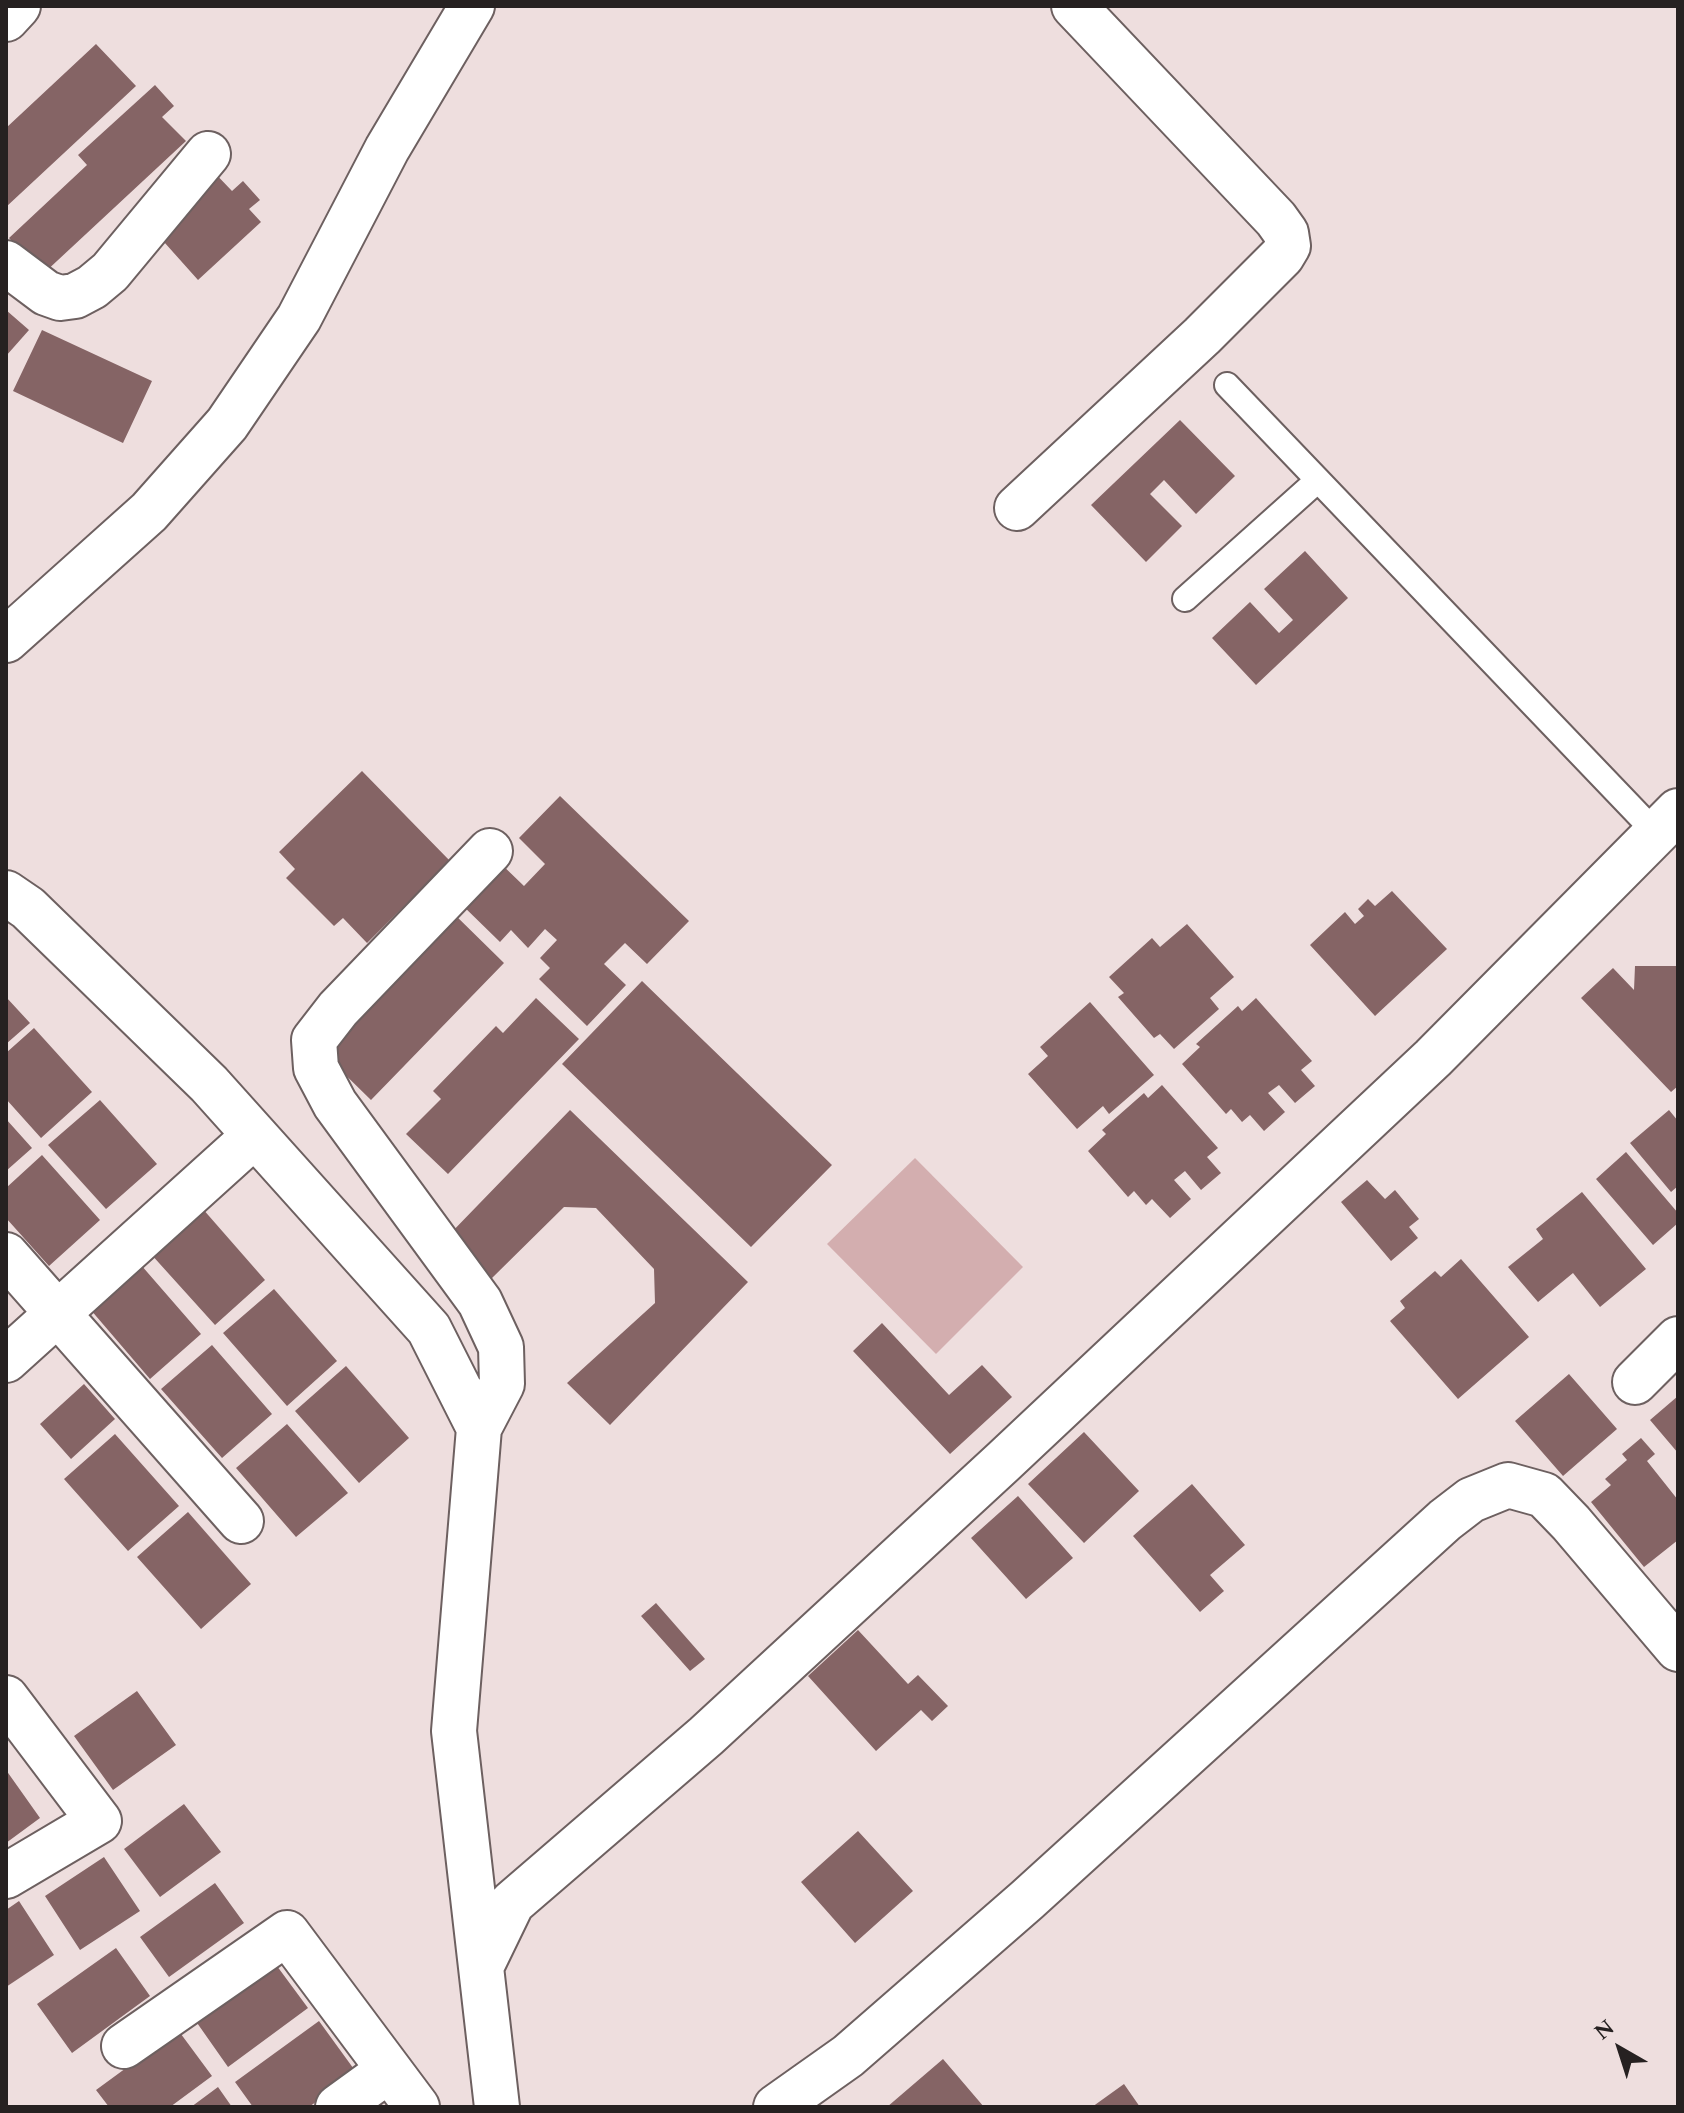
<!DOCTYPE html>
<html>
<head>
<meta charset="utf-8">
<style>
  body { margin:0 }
  #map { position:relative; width:1684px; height:2113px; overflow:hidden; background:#eedede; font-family:Spectral,serif }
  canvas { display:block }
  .frame { position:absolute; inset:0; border:8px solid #262121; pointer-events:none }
  .north { position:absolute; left:1580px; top:2009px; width:80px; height:80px; -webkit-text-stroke:6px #eedede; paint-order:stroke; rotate:321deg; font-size:22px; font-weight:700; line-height:32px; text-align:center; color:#262121 }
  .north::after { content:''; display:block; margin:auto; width:28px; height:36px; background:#262121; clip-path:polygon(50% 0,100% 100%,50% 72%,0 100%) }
</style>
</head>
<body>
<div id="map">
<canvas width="1684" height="2113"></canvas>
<div class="frame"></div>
<div class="north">N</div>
</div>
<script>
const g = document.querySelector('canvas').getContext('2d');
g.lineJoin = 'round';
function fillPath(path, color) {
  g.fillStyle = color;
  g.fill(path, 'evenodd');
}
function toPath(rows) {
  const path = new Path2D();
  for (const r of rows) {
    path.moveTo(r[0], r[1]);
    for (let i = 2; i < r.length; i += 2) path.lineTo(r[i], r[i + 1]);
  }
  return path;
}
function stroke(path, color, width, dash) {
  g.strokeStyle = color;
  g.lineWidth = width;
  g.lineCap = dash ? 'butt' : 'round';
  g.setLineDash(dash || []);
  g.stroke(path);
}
const green = toPath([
  [915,1158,1023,1267,936,1354,827,1244]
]);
const building = toPath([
  [96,44,136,86,6,207,6,128],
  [155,85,174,106,162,117,186,141,43,274,9,238,87,165,78,155],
  [210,168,232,191,243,181,260,200,249,209,261,222,198,280,156,233],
  [6,310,29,330,6,356],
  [42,330,152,381,123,443,13,391],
  [1180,420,1235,476,1196,514,1164,480,1150,494,1182,526,1146,562,1091,505],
  [1305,551,1348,598,1256,685,1212,638,1250,602,1279,633,1293,620,1264,589],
  [362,771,450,861,367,943,343,918,334,926,286,878,295,869,279,852],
  [560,796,689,921,647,964,625,943,604,964,626,985,587,1026,539,979,550,968,540,958,557,940,545,929,528,948,511,930,500,942,458,901,497,860,524,886,545,864,519,838],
  [1392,891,1447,949,1375,1016,1310,945,1345,912,1355,924,1364,916,1358,909,1368,899,1375,906],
  [449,909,504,963,371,1100,323,1053],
  [1187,924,1234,977,1210,998,1219,1009,1174,1049,1160,1034,1154,1038,1118,997,1124,993,1109,977,1152,938,1160,947],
  [1635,966,1678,966,1678,1086,1671,1092,1581,998,1613,968,1634,990],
  [642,981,832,1165,751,1247,562,1064],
  [6,997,30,1023,6,1044],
  [536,998,579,1039,448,1174,406,1134,441,1099,433,1091,496,1026,503,1033],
  [1256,998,1312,1061,1301,1070,1315,1086,1295,1103,1279,1085,1268,1093,1285,1112,1264,1131,1250,1115,1242,1122,1231,1109,1226,1114,1182,1064,1200,1047,1196,1044,1238,1006,1242,1011],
  [1090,1002,1154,1075,1109,1114,1103,1106,1077,1129,1028,1074,1048,1056,1040,1047],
  [34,1028,92,1092,41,1138,6,1099,6,1053],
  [1162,1085,1218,1148,1207,1157,1221,1173,1201,1190,1185,1171,1174,1180,1191,1199,1170,1218,1152,1199,1146,1205,1134,1191,1128,1197,1088,1151,1106,1134,1102,1130,1144,1093,1148,1098],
  [100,1100,157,1164,106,1209,48,1145],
  [570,1110,748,1282,610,1425,567,1383,655,1303,654,1269,596,1208,564,1207,491,1279,447,1237],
  [1669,1110,1678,1121,1678,1186,1671,1192,1630,1143],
  [6,1119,32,1148,6,1171],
  [1626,1152,1678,1213,1678,1223,1653,1245,1596,1179],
  [42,1155,100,1220,49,1266,6,1218,6,1188],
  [1367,1180,1385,1199,1395,1190,1419,1219,1409,1227,1418,1238,1391,1261,1341,1202],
  [1582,1192,1646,1269,1600,1307,1573,1273,1538,1302,1508,1267,1543,1239,1536,1229],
  [202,1208,265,1280,215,1325,150,1253],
  [1461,1259,1529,1337,1458,1399,1390,1321,1405,1308,1400,1301,1435,1271,1441,1277],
  [141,1265,201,1334,150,1379,90,1309],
  [274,1289,337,1361,287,1406,223,1333],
  [882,1323,949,1395,982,1365,1012,1397,950,1454,853,1351],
  [212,1345,272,1414,222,1458,161,1389],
  [346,1366,409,1438,359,1483,295,1411],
  [1569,1374,1617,1429,1563,1476,1515,1421],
  [84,1384,115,1419,71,1459,40,1424],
  [1678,1396,1678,1453,1650,1420],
  [287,1424,348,1493,296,1537,236,1468],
  [1084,1432,1139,1491,1084,1543,1028,1484],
  [115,1434,179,1506,128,1551,64,1479],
  [1641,1438,1655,1454,1647,1461,1678,1500,1678,1540,1644,1567,1591,1502,1611,1485,1605,1479,1627,1460,1622,1454],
  [1192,1484,1245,1545,1210,1575,1224,1591,1200,1612,1133,1536],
  [1018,1496,1073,1558,1026,1599,971,1538],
  [188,1512,251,1584,201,1629,137,1557],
  [656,1603,705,1659,690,1671,641,1616],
  [858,1630,908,1684,918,1675,948,1706,932,1721,921,1710,876,1751,808,1676],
  [137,1691,176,1745,113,1790,74,1736],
  [6,1770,40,1818,6,1843],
  [184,1804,221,1852,160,1897,124,1849],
  [858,1831,913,1891,855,1943,801,1882],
  [104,1857,140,1911,80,1950,45,1896],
  [215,1883,244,1923,169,1977,140,1937],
  [19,1901,54,1955,6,1987,6,1910],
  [116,1948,150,1996,72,2053,37,2004],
  [274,1962,308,2008,228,2067,195,2020],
  [319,2021,356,2072,309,2107,253,2107,235,2082],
  [178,2030,212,2076,170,2107,109,2107,96,2090],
  [943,2059,984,2107,887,2107],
  [1124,2084,1140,2107,1092,2107],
  [218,2087,232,2107,191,2107]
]);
const lane = toPath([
  [1227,385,1656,833],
  [1185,599,1318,480]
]);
const street = toPath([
  [6,19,18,6],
  [6,263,46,293,60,298,75,296,92,287,110,272,208,154],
  [1017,508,1202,336,1282,256,1288,246,1286,233,1276,219,1074,6],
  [6,640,149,512,227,424,299,318,387,149,472,6],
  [6,893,28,908,209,1084,429,1329,479,1428,454,1731,497,2107],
  [6,1255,241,1521],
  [6,1360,254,1136],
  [1635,1382,1678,1339],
  [479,1428,502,1384,501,1347,480,1302,335,1104,316,1068,314,1040,338,1009,490,851],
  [6,1698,99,1821,6,1876],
  [481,1967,512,1903,706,1736,1004,1461,1433,1058,1678,811],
  [124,2046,287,1933,417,2107],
  [338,2107,389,2070],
  [776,2107,848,2056,1027,1900,1445,1520,1471,1500,1508,1485,1544,1495,1571,1523,1678,1649]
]);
fillPath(green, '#d3aeaf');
fillPath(building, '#856465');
stroke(lane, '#6d6060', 28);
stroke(street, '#6d6060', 48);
stroke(lane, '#fff', 24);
stroke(street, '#fff', 44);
</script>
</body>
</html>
